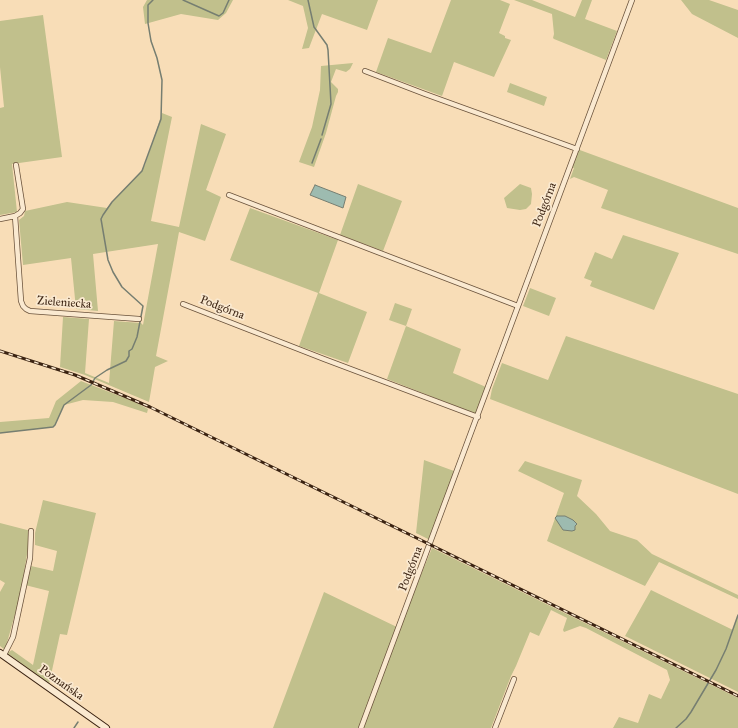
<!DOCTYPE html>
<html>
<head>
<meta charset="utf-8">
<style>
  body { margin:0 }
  canvas { display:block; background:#f8ddb7 }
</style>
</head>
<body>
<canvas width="738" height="728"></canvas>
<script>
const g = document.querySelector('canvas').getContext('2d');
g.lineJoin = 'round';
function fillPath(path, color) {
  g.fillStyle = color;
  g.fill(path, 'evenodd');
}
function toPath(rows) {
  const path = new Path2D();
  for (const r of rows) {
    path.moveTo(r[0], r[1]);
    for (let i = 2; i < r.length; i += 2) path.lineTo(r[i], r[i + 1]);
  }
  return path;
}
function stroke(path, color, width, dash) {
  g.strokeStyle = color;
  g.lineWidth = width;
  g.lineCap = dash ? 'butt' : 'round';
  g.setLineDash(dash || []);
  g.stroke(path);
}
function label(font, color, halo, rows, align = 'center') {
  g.font = font + ' "IM FELL Great Primer",serif';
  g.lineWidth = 3.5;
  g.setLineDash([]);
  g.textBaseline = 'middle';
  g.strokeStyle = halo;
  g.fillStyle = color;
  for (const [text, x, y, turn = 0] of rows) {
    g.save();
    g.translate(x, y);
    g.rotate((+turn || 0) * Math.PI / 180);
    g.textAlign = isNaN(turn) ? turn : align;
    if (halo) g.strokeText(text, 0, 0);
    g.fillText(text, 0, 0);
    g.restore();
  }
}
const green = toPath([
  [147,0,233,0,226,13,218,20,181,14,145,24,143,7],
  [288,0,378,0,367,30,322,14,309,48,302,49,308,28,303,6],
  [451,0,500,0,510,4,499,33,505,36,505,38,511,40,494,77,454,62,442,96,376,72,388,38,431,53],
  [514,0,532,0,575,17,582,0,592,0,585,19,617,31,606,60,554,39,553,38,554,34,552,14],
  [681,0,709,0,738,10,738,38,692,14],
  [43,15,62,157,12,164,17,212,0,215,0,108,4,107,0,67,0,21],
  [353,63,350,69,346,72,336,69,331,82,338,89,338,92,336,96,326,133,314,167,299,162,312,127,320,90,321,66],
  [510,83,547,97,544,106,507,92],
  [162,113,172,117,151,221,179,227,201,124,226,134,206,190,221,197,205,241,179,232,156,356,168,361,155,367,149,402,85,375,60,367,63,317,89,319,85,373,109,383,114,321,141,323,143,325,158,244,93,254,98,311,76,309,71,258,23,265,19,220,24,216,25,211,67,202,107,208,142,170,145,165],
  [577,149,738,208,738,254,601,208,608,190,574,177,570,179,574,168,570,167],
  [358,184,402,201,383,251,340,235],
  [520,184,531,188,532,194,531,204,526,209,520,210,507,208,504,198],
  [250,208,338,240,319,293,367,312,348,363,299,346,318,293,230,260],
  [623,235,679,253,654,310,590,286,592,281,584,278,595,252,612,259],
  [530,288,556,298,549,316,523,306],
  [395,303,412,309,406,326,461,349,453,373,486,387,476,414,387,379,406,326,389,320],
  [566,336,738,394,738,494,490,399,492,389,502,363,548,380],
  [81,381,135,402,148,409,147,413,113,402,83,400,64,405,55,425,53,427,0,433,0,422,49,418,56,401],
  [424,460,454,471,430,540,416,533],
  [525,461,582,480,577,496,596,514,610,531,637,540,652,554,738,595,738,599,659,562,645,586,547,541,564,493,518,471],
  [43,500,96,513,67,635,60,634,49,684,7,653,12,650,33,665,49,591,25,585,31,566,53,571,57,551,35,545,35,533],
  [0,523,31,531,20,596,5,650,0,646,0,592,5,583,0,580],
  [432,548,738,698,738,728,613,728,619,717,638,723,649,694,661,699,670,680,667,670,586,628,580,626,564,632,563,630,567,618,551,610,539,636,530,632,516,666,511,676,491,728,273,728,324,592,399,628],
  [651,590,733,630,738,615,738,692,625,636]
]);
const water = toPath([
  [315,185,346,197,343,208,310,195,315,185],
  [557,516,565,516,573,520,577,524,575,526,575,530,572,531,563,530,555,518,557,516]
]);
const stream = toPath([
  [183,0,219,16,223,13,229,0],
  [308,0,314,27,327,45,328,50,331,104,322,135],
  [312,163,321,139],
  [0,433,53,427,55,425,64,405,91,385,95,378,107,370,126,361,129,356,129,351,132,349,137,337,143,306,122,287,113,272,108,260,101,219,103,215,112,202,142,171,161,119,162,80,157,58,151,41,148,23,148,5,153,0],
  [74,728,78,722],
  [676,728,686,719,691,712,716,670,726,649,738,615]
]);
const minor = toPath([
  [365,71,425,94,577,149],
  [229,195,518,306],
  [15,216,20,213,23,209,16,165],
  [0,219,15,216,21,301,23,306,26,309,30,311,139,319],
  [183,304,324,359,478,417],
  [4,655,13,637,30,558,31,531],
  [361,728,632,0],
  [495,728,514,679]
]);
const secondary = toPath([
  [0,653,106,728]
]);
const rail = toPath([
  [0,351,75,375,150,407,738,696]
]);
const streetNames = [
  ["Podgórna",545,205,-69],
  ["Zieleniecka",64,303,4],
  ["Podgórna",222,308,21],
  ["Podgórna",411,569,-69],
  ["Poznańska",61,683,35]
];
fillPath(green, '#c1c08c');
fillPath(water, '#9dbbb0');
stroke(water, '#767e71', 1);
stroke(stream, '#767e71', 1.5);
stroke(minor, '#6a523b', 6);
stroke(secondary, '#3b2312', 8);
stroke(minor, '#fae9d0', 4.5);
stroke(secondary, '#fae9d0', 6);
stroke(rail, '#3b2312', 3);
stroke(rail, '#fae9d0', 1.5, [4.5]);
label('12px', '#3b2312', '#fae9d0', streetNames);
</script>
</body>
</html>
